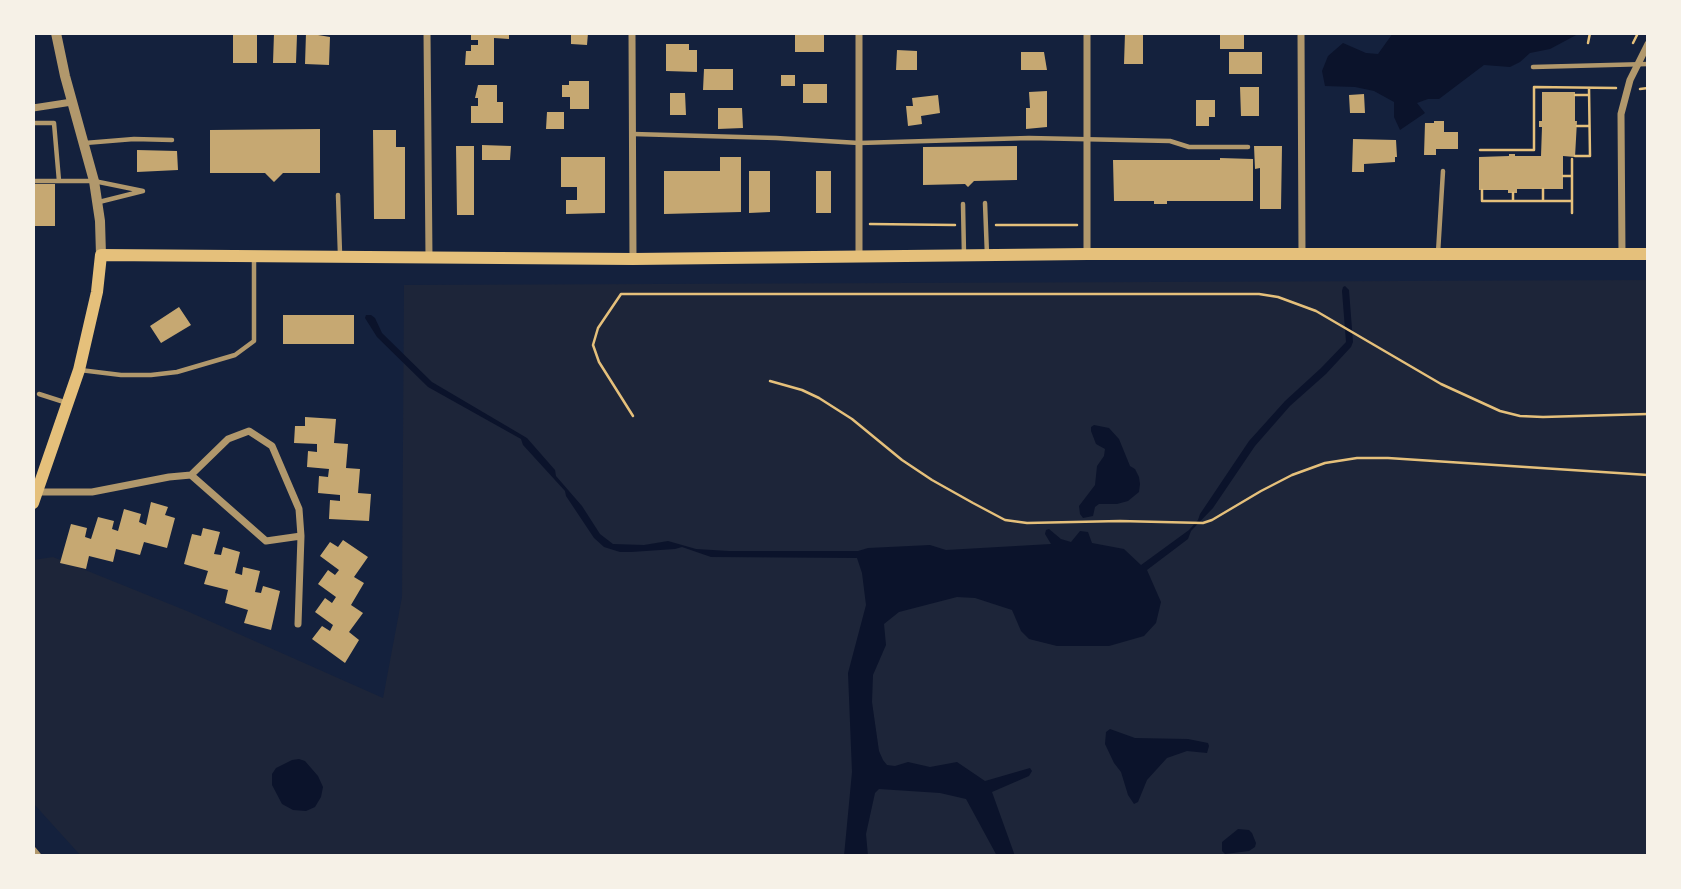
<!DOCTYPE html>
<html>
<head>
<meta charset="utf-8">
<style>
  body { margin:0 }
  #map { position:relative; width:1681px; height:889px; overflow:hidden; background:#14213d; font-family:"IBM Plex Sans",sans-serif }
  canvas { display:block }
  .frame { position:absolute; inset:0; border:35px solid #f6f1e7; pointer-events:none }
</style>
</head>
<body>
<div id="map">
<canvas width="1681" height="889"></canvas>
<div class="frame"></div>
</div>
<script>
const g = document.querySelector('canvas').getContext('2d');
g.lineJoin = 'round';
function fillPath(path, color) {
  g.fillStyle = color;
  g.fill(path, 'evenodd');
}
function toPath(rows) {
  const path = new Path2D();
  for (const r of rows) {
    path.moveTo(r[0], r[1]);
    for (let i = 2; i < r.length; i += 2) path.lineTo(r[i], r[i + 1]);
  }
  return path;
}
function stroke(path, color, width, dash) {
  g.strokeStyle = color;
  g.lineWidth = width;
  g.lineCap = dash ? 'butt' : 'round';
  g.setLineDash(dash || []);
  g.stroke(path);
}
const green = toPath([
  [1648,280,1648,856,81,856,33,803,33,560,53,557,187,611,383,698,402,597,404,285]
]);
const water = toPath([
  [1393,33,1580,33,1550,49,1530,53,1520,62,1510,67,1484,65,1439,99,1428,99,1417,103,1425,113,1400,130,1394,117,1394,102,1374,91,1355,87,1325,86,1322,71,1328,56,1343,43,1366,53,1378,54],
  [1345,286,1349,290,1353,342,1351,347,1326,374,1290,406,1255,446,1213,508,1191,531,1188,539,1147,570,1161,602,1156,623,1144,636,1109,646,1057,646,1029,639,1021,631,1012,610,975,598,957,597,899,612,884,624,886,645,873,675,872,702,879,751,883,760,887,765,895,766,908,762,930,767,957,762,985,781,1030,768,1032,771,1029,776,992,792,1015,856,997,856,966,799,940,793,879,789,875,793,866,834,868,856,844,856,852,772,848,673,866,605,862,573,857,558,711,557,682,547,675,549,631,552,620,552,604,547,594,538,566,496,565,491,523,445,521,439,428,387,377,337,365,318,366,315,371,315,375,318,382,333,432,382,527,438,555,470,556,476,582,506,600,534,613,544,644,545,668,541,696,549,729,551,858,551,868,548,930,545,946,550,1051,544,1045,534,1046,530,1049,529,1061,539,1071,542,1080,531,1088,532,1092,543,1124,549,1141,565,1189,530,1198,520,1200,514,1249,441,1285,401,1321,368,1346,342,1342,291,1343,287],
  [1094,425,1109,428,1119,439,1130,466,1135,469,1139,477,1140,484,1139,492,1128,501,1117,504,1099,504,1095,507,1093,516,1083,518,1080,514,1079,506,1095,485,1097,466,1104,456,1105,449,1096,444,1091,431,1091,427],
  [1110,729,1135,738,1188,739,1208,743,1209,746,1207,753,1187,751,1167,758,1147,780,1138,802,1134,804,1128,795,1121,772,1114,763,1105,744,1106,732],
  [299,759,305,761,318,776,323,787,321,797,315,807,306,811,293,810,282,804,272,785,272,774,276,768,292,760],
  [1238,829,1249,830,1252,833,1256,843,1255,847,1249,851,1225,854,1222,851,1222,842]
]);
const building = toPath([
  [242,33,257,33,257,63,233,63,233,35],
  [274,33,297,35,296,63,273,63],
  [306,33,330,37,329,65,305,64],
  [471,33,509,33,509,39,494,38,494,65,465,65,466,51,471,51,471,45,478,45,478,40,471,40],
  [571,33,588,33,587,45,571,44],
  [795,33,824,33,824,52,795,52],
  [1125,33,1143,33,1143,64,1124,64],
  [1220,34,1244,34,1244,49,1220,49],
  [666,44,689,44,689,50,697,50,697,72,666,71],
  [897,50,917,51,917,70,896,70],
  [1021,52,1044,52,1047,70,1021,70],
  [1229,52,1262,52,1262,74,1229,74],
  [704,69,733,69,733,90,703,90],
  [781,75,795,75,795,86,781,86],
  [569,81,589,81,589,109,570,109,570,97,562,97,562,85,569,85],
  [803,84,827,84,827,103,803,103],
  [478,85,497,85,497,102,503,102,503,123,471,123,471,106,478,106,478,98,475,98],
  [1240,87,1259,87,1259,116,1241,116],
  [1047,91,1047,127,1026,129,1026,108,1030,108,1029,92],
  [1542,92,1575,92,1575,121,1577,121,1575,157,1563,156,1563,189,1517,189,1517,193,1508,193,1508,190,1479,190,1479,157,1509,156,1509,154,1515,154,1515,156,1541,156,1542,127,1539,127,1539,121,1542,121],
  [670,93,685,93,686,115,670,115],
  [1364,94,1365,113,1350,113,1349,95],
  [938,95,940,113,921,116,922,124,908,126,906,106,913,106,912,98],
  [1196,100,1215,100,1215,117,1209,117,1209,126,1196,126],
  [718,108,742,108,743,128,718,129],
  [547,112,564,112,564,129,546,129],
  [1434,121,1444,121,1444,132,1458,132,1458,149,1436,149,1436,155,1424,155,1425,123,1434,123],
  [320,129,320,173,283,173,274,182,265,173,210,173,210,130],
  [373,130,396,130,396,147,405,147,405,219,374,219],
  [1353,139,1396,140,1397,157,1395,157,1395,162,1364,164,1364,172,1352,172],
  [482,145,511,146,510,160,482,160],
  [456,146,474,146,474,215,457,215],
  [1017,146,1017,180,974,181,968,187,965,184,923,185,923,147],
  [1254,146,1282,146,1281,209,1260,209,1260,168,1255,169],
  [137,150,177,151,178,170,137,172],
  [561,157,605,157,605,213,566,214,566,200,577,200,577,187,561,187],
  [720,157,741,157,741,212,664,214,664,171,720,171],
  [1220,158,1253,159,1253,201,1167,201,1167,204,1154,204,1154,201,1114,201,1113,160,1220,160],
  [749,171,770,171,770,212,749,213],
  [816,171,831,171,831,213,816,213],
  [33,184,55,184,55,226,33,226],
  [179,307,191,325,161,343,150,326],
  [283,315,354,315,354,344,283,344],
  [305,417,336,419,334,443,348,444,346,468,360,469,358,493,371,494,369,521,329,519,330,500,340,501,340,495,318,493,319,476,328,477,329,469,307,467,308,451,317,452,317,444,294,443,295,426,305,426],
  [151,502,168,507,165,515,175,518,167,548,144,542,140,555,116,549,113,562,89,556,86,569,60,563,71,524,87,528,85,537,91,539,98,517,114,521,112,529,118,531,124,509,141,514,139,522,146,525],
  [203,528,220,532,214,554,221,555,223,547,240,552,235,573,242,575,243,567,260,571,255,592,261,593,263,586,280,591,271,630,244,623,248,610,225,603,228,590,204,584,208,571,184,564,192,534,201,536],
  [343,540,368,557,354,577,364,583,351,605,363,613,349,632,359,640,345,663,312,639,322,626,330,631,333,625,315,612,325,598,332,603,336,597,318,584,328,570,335,575,339,570,320,556,330,542,338,547]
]);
const path = toPath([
  [1588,43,1590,33],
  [1633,43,1638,33],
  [1640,89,1648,88],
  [1575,95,1589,95],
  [1577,126,1588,126],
  [1480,150,1534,150,1534,87,1616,88],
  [1575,156,1590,156,1589,88],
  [1572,159,1572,213],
  [1563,176,1572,176],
  [1482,190,1482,201,1572,201],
  [1513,201,1513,193],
  [1543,201,1543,189],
  [870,224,955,225],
  [996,225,1077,225],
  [770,381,802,390,819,398,852,419,902,460,932,480,973,503,1005,520,1027,523,1120,521,1203,523,1212,520,1261,491,1292,475,1325,463,1357,458,1388,458,1648,475],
  [633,416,599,362,593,345,598,328,621,294,1259,294,1278,297,1316,311,1441,384,1500,411,1520,416,1543,417,1648,414]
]);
const service = toPath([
  [1533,67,1648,64],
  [33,123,54,123,59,181],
  [633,134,776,138,859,143,1029,138,1170,141,1189,147,1248,147],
  [85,143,134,139,172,140],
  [33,181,94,181,143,191,99,202],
  [338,195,340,254],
  [985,203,987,255],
  [963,204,964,255],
  [1438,253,1443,171],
  [80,370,121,375,151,375,177,372,235,355,254,341,254,258],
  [39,394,64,402]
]);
const minor = toPath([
  [427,33,429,258],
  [632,33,633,259],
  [859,33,859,257],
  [1087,33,1087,254],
  [1301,33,1302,254],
  [33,108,72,102],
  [1622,254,1621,114,1630,80,1648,44],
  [191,475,266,541,301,536],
  [37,492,92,492,169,477,191,475,228,439,249,431,272,446,299,509,301,536,298,624],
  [33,850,38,856]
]);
const tertiary = toPath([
  [56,33,65,76,94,181,100,221,101,255]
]);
const secondary = toPath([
  [33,503,79,370,97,292,101,255,633,259,1087,254,1648,254]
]);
fillPath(green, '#1d2539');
fillPath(water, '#0b132b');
fillPath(building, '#c6a872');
stroke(path, '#e5c07b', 2.5);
stroke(service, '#b1986c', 4.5);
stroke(minor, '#b1986c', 7);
stroke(tertiary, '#b1986c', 10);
stroke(secondary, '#e5c07b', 12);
</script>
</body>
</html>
